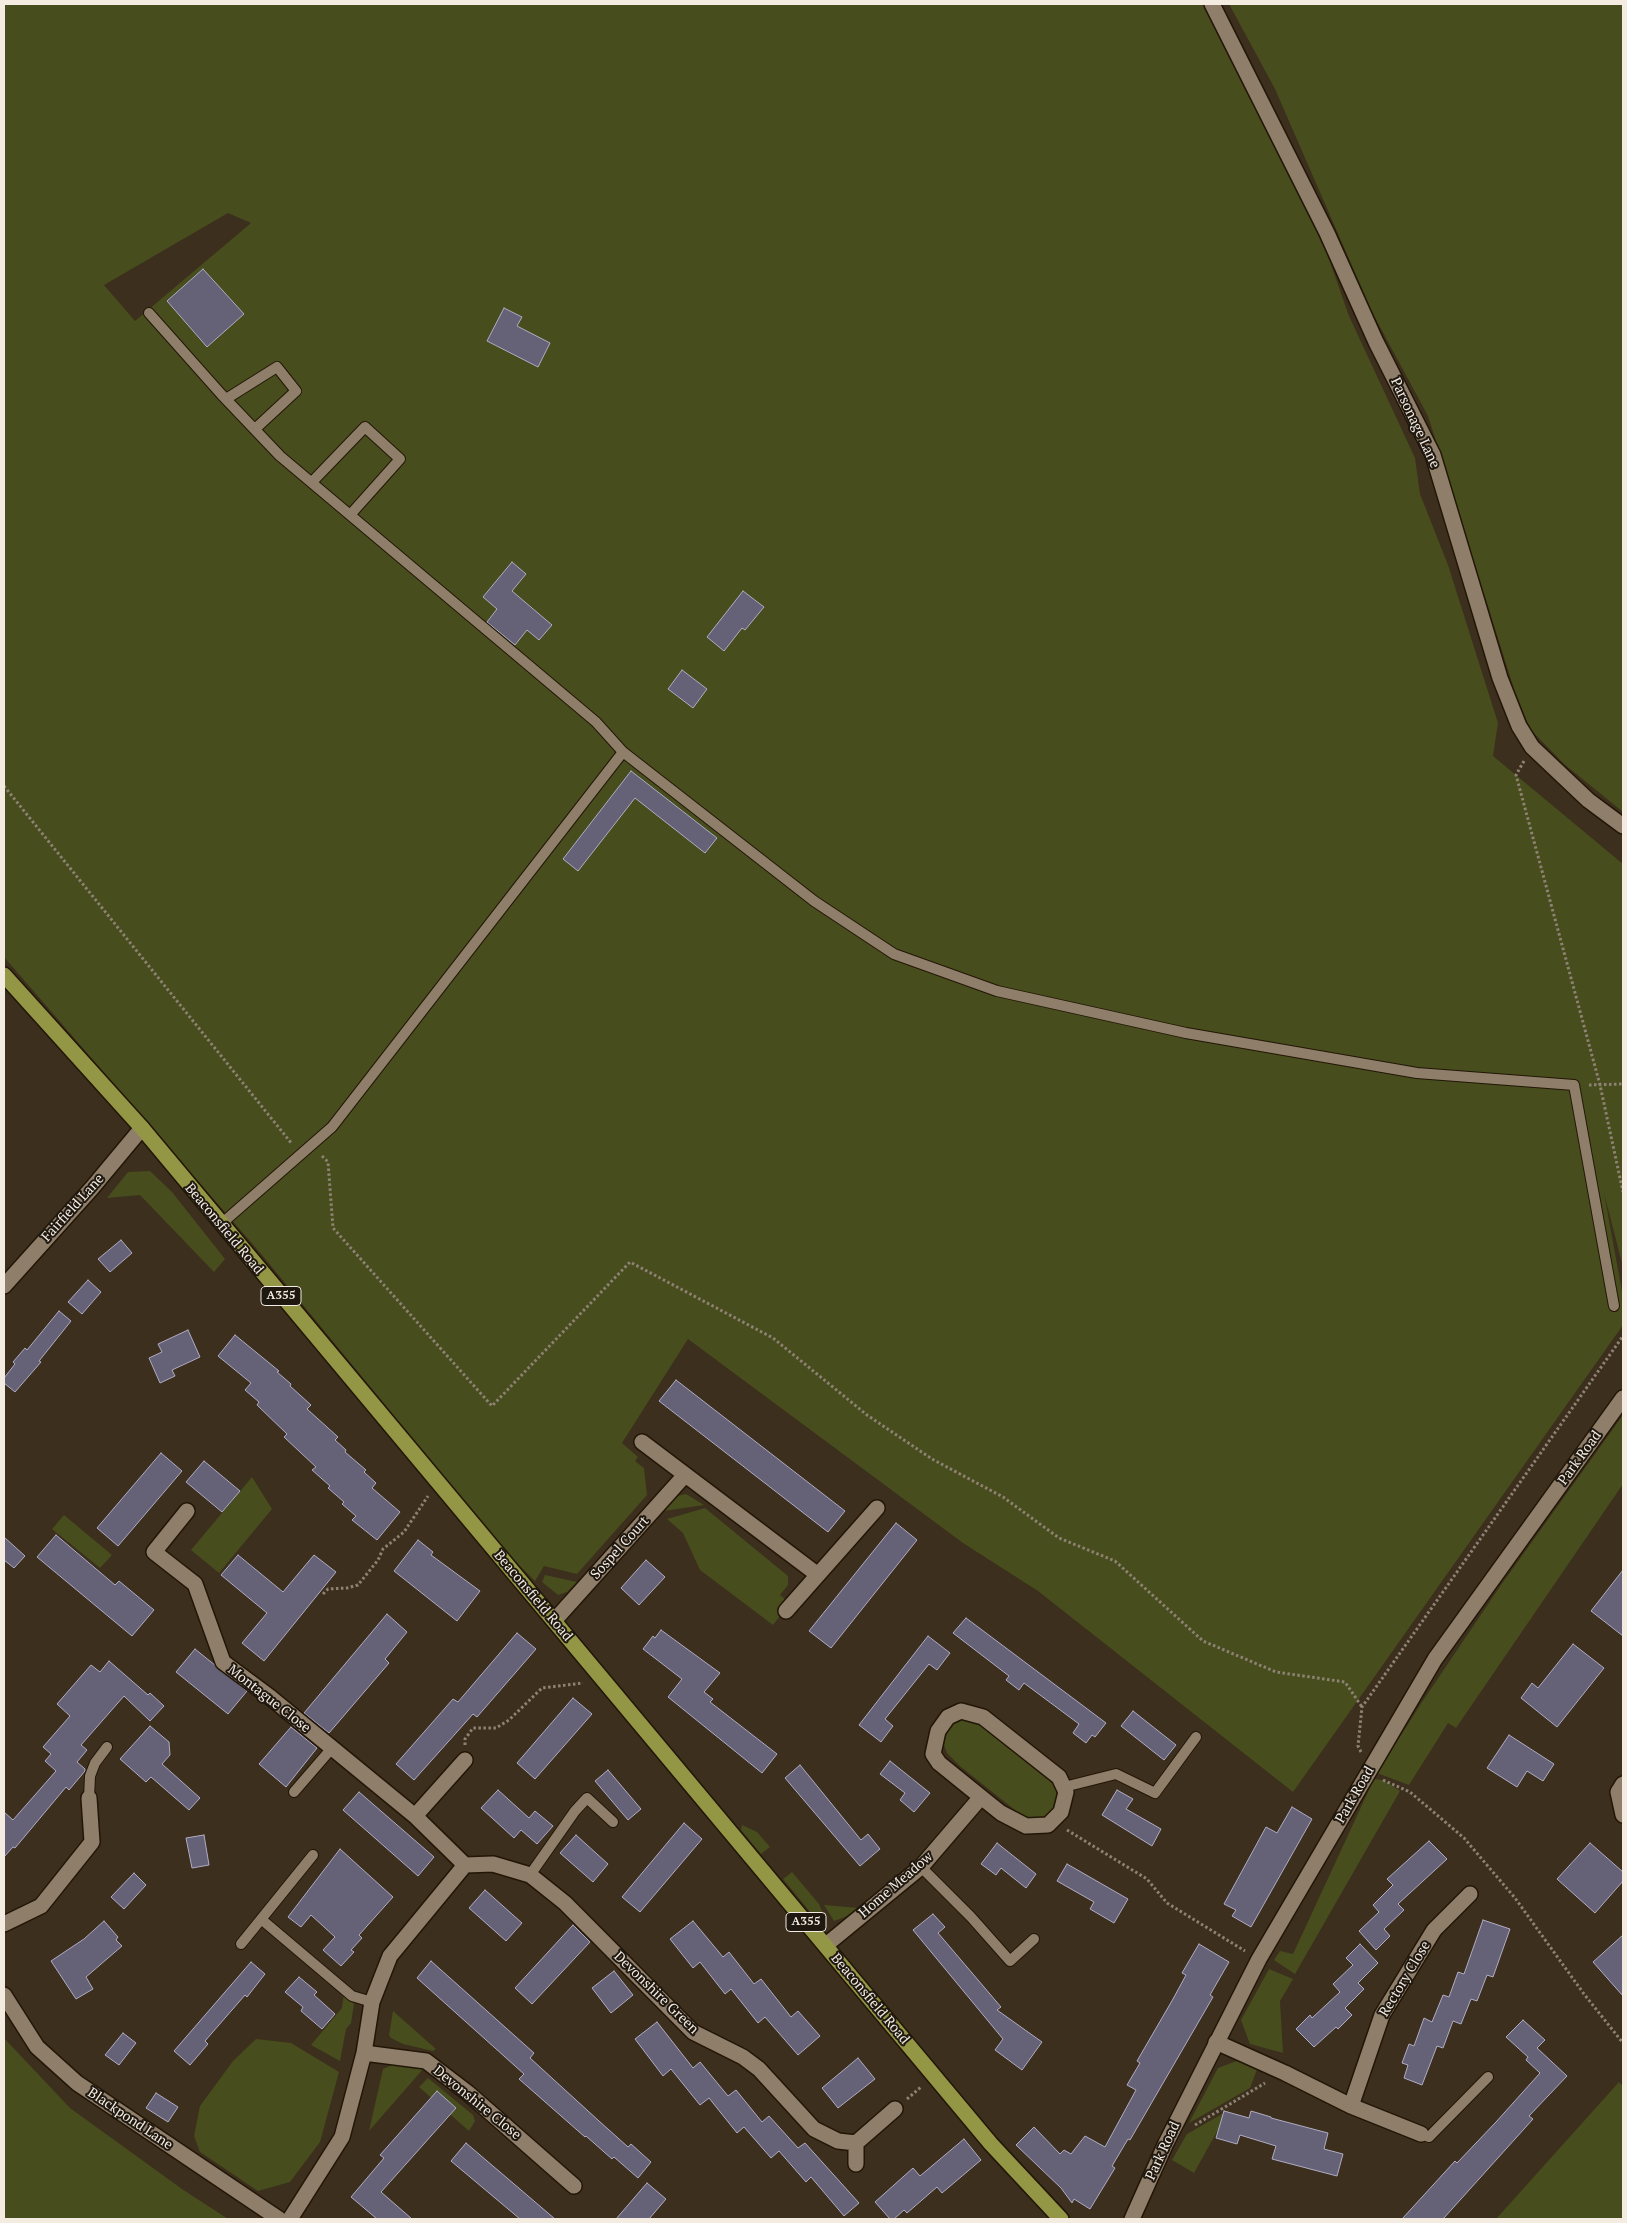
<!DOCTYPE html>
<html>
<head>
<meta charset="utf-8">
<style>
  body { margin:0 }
  #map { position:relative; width:1627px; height:2223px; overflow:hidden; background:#3c2f1d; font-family:"PT Serif",serif }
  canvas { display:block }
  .frame { position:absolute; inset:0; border:5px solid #f4ebe1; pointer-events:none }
</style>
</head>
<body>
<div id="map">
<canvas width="1627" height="2223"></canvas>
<div class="frame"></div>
</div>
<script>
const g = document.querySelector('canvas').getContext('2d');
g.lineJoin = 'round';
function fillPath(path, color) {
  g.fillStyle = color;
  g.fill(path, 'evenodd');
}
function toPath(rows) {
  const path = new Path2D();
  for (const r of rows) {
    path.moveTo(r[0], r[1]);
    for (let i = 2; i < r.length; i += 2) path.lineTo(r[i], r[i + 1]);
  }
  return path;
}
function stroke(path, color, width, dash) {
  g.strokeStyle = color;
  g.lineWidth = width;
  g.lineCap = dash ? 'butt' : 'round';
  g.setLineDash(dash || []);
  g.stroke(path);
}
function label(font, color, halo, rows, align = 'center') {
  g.font = font + ' "PT Serif",serif';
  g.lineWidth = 4;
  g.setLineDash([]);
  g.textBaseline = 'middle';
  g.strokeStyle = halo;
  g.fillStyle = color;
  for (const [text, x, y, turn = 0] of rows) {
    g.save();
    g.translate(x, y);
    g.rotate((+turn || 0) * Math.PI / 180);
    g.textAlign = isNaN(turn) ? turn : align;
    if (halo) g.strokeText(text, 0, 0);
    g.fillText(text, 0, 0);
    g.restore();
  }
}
const green = toPath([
  [4,4,1204,4,1316,222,1349,316,1415,458,1420,494,1448,565,1498,723,1493,756,1623,864,1623,1267,1604,1193,1623,1297,1623,1325,1293,1792,1038,1591,963,1543,688,1339,622,1443,638,1457,635,1461,644,1468,647,1495,577,1574,544,1566,535,1581,504,1550,262,1255,4,957],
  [228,213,251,223,135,321,104,285],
  [1229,4,1623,4,1623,812,1564,764,1530,729,1514,689,1428,416,1373,314,1275,89],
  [150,1171,172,1192,225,1259,214,1272,140,1195,107,1198,128,1172],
  [1623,1415,1623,1484,1456,1728,1448,1723,1409,1785,1377,1773,1422,1702,1501,1585],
  [252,1477,272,1509,219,1573,191,1550],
  [686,1494,704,1505,657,1512,673,1497],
  [705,1508,788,1576,788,1585,780,1595,790,1603,773,1625,700,1570,683,1533,667,1519],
  [64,1515,112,1555,100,1568,52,1529],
  [545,1575,577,1582,567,1592,558,1595,542,1582],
  [960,1719,975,1721,1052,1783,1058,1795,1056,1806,1046,1817,1034,1821,1025,1818,961,1767,947,1753,944,1745,947,1732,953,1724],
  [1374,1779,1383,1780,1400,1791,1295,1974,1274,1960,1280,1951,1293,1954],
  [742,1825,757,1832,770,1847,761,1854,741,1830],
  [792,1872,819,1904,826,1921,815,1918,783,1879],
  [824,1905,859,1908,845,1917,834,1921],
  [1269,1969,1293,1979,1280,2001,1283,2053,1250,2044,1241,2020],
  [344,1993,354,2004,351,2023,346,2029,340,2061,311,2045,342,2008],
  [393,2011,436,2049,433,2051,403,2044,391,2038,389,2035],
  [4,2038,70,2108,182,2189,228,2219,4,2219],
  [256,2039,291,2043,339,2072,320,2142,290,2182,258,2191,200,2152,194,2136,200,2106,233,2061],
  [1242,2059,1258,2067,1250,2088,1189,2123,1218,2068],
  [396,2063,424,2068,369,2131,383,2069],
  [428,2078,473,2115,475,2121,469,2131,419,2087],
  [1619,2082,1623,2086,1623,2219,1496,2219],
  [1229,2110,1194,2173,1172,2160,1187,2134]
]);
const building = toPath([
  [203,269,244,314,207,347,167,301,203,269],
  [504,308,522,317,517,326,550,343,538,367,487,341,504,308],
  [512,562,526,574,512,591,552,625,539,640,527,630,515,645,487,622,497,609,483,597,512,562],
  [743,591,764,607,745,630,742,628,724,651,707,637,743,591],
  [682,670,707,689,693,708,668,689,682,670],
  [631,771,717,838,705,853,635,798,578,871,563,859,631,771],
  [121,1240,132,1253,110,1272,98,1259,121,1240],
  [88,1280,101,1292,82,1314,68,1302,88,1280],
  [59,1311,71,1321,39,1361,41,1362,15,1392,4,1383,4,1378,15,1364,13,1362,25,1348,27,1350,59,1311],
  [188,1330,200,1357,172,1370,175,1376,160,1383,149,1358,162,1352,158,1344,188,1330],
  [235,1335,279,1371,277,1372,291,1384,290,1386,311,1405,307,1409,338,1437,335,1440,346,1450,345,1452,366,1470,364,1472,376,1483,372,1488,400,1512,377,1540,352,1520,356,1516,342,1504,344,1502,328,1488,330,1486,312,1470,316,1467,284,1437,287,1434,257,1405,259,1402,245,1390,251,1383,218,1356,235,1335],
  [676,1380,845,1511,828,1532,659,1401,676,1380],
  [161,1453,182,1471,118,1546,97,1528,161,1453],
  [204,1461,240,1491,222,1512,186,1482,204,1461],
  [896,1523,917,1540,831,1648,809,1631,896,1523],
  [56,1535,115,1585,119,1581,154,1610,132,1636,37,1557,56,1535],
  [4,1537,25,1556,14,1568,4,1560,4,1537],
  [418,1540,433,1552,431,1555,480,1591,457,1621,394,1571,418,1540],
  [238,1555,283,1592,314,1555,336,1572,264,1661,242,1643,267,1613,221,1575,238,1555],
  [646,1560,665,1577,639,1605,621,1588,646,1560],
  [1623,1570,1623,1636,1591,1611,1623,1570],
  [387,1614,407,1632,385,1659,389,1663,329,1733,304,1713,387,1614],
  [966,1618,1106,1723,1095,1737,1092,1735,1086,1743,1073,1733,1079,1724,1024,1683,1019,1690,1006,1680,1009,1676,953,1633,966,1618],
  [661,1630,720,1673,704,1692,713,1699,710,1702,777,1754,762,1773,668,1697,682,1679,643,1649,653,1636,655,1638,661,1630],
  [517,1633,536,1649,477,1717,473,1714,414,1780,396,1764,453,1699,458,1702,517,1633],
  [928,1636,950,1653,937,1670,929,1664,885,1719,893,1726,881,1742,859,1725,928,1636],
  [1573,1644,1604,1668,1557,1727,1521,1698,1532,1683,1538,1688,1573,1644],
  [195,1649,247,1691,228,1714,176,1672,195,1649],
  [109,1661,148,1695,150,1693,164,1706,150,1721,124,1696,81,1745,87,1750,77,1762,85,1769,85,1771,69,1790,66,1787,15,1848,13,1847,4,1857,4,1812,13,1820,56,1771,45,1761,51,1754,43,1747,70,1716,57,1704,91,1665,100,1672,109,1661],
  [573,1698,592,1714,535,1779,517,1763,573,1698],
  [1133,1711,1176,1745,1164,1760,1121,1726,1133,1711],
  [150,1726,169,1742,170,1755,162,1764,200,1798,189,1810,151,1777,146,1782,120,1759,150,1726],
  [291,1727,317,1748,286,1787,259,1764,291,1727],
  [1509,1735,1554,1764,1543,1781,1527,1771,1517,1787,1487,1768,1509,1735],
  [890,1761,930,1793,914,1812,900,1800,905,1793,880,1774,890,1761],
  [800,1765,861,1840,868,1834,880,1849,860,1866,785,1778,800,1765],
  [608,1770,641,1809,628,1820,595,1781,608,1770],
  [498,1790,529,1818,535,1811,553,1826,537,1844,521,1830,514,1838,481,1808,498,1790],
  [1117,1790,1133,1799,1126,1809,1161,1829,1152,1846,1102,1815,1117,1790],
  [359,1792,434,1857,418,1876,343,1810,359,1792],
  [1292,1807,1312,1819,1251,1927,1232,1916,1236,1910,1224,1904,1266,1827,1277,1833,1292,1807],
  [684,1823,702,1839,640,1912,622,1897,684,1823],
  [204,1835,209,1865,192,1868,186,1838,204,1835],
  [576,1835,608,1864,593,1882,560,1853,576,1835],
  [1429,1841,1447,1859,1398,1904,1404,1910,1384,1929,1390,1936,1376,1950,1359,1931,1379,1912,1373,1905,1393,1885,1387,1879,1429,1841],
  [997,1843,1036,1874,1026,1888,1001,1868,996,1875,981,1864,997,1843],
  [1590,1843,1623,1872,1623,1881,1595,1913,1557,1879,1590,1843],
  [340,1849,393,1897,359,1935,362,1938,351,1950,354,1952,341,1966,323,1950,335,1937,311,1915,301,1927,288,1917,340,1849],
  [1067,1864,1128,1899,1114,1923,1090,1909,1094,1902,1057,1881,1067,1864],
  [134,1873,146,1885,124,1909,111,1897,134,1873],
  [485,1890,522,1923,506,1941,469,1908,485,1890],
  [933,1914,945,1927,938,1933,1001,2007,997,2010,1042,2042,1022,2070,995,2050,1003,2039,913,1930,933,1914],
  [1483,1920,1510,1929,1493,1977,1487,1975,1477,2001,1471,1999,1461,2024,1453,2021,1443,2048,1437,2046,1422,2085,1404,2078,1408,2065,1402,2063,1409,2044,1414,2046,1424,2018,1432,2022,1443,1995,1449,1997,1458,1972,1464,1974,1483,1920],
  [104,1921,118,1937,116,1940,122,1946,86,1977,93,1989,76,1999,51,1961,84,1939,104,1921],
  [693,1921,723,1957,729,1952,754,1984,761,1979,791,2017,798,2011,820,2036,798,2055,765,2017,758,2023,731,1989,725,1994,700,1962,693,1968,670,1939,693,1921],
  [573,1925,590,1942,532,2004,515,1988,573,1925],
  [1623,1935,1623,1996,1593,1962,1623,1935],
  [1199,1944,1229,1962,1210,1995,1213,1997,1130,2140,1128,2139,1112,2166,1115,2168,1090,2209,1074,2199,1072,2203,1061,2188,1016,2145,1034,2127,1060,2154,1064,2150,1071,2154,1085,2136,1105,2147,1136,2090,1127,2085,1140,2063,1137,2061,1173,1999,1186,1975,1182,1973,1199,1944],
  [1360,1944,1378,1963,1358,1983,1364,1989,1345,2008,1352,2015,1338,2029,1336,2027,1314,2047,1296,2029,1310,2015,1312,2018,1340,1992,1333,1984,1353,1965,1346,1958,1360,1944],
  [431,1961,534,2053,530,2058,599,2121,628,2147,631,2144,651,2162,638,2178,614,2157,612,2159,586,2136,585,2137,519,2079,524,2074,417,1978,431,1961],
  [251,1962,265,1974,247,1997,245,1995,205,2041,208,2044,190,2065,174,2051,251,1962],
  [614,1971,633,1995,611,2013,592,1988,614,1971],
  [299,1977,317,1992,314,1995,335,2014,322,2029,301,2011,303,2007,285,1992,299,1977],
  [1523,2020,1545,2040,1537,2048,1567,2076,1529,2116,1533,2119,1443,2219,1402,2219,1455,2161,1457,2163,1496,2122,1540,2073,1526,2060,1528,2057,1506,2037,1523,2020],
  [657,2022,693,2068,700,2062,728,2096,736,2090,762,2122,769,2116,798,2148,805,2143,859,2203,844,2216,811,2177,806,2182,779,2151,771,2158,744,2127,737,2133,709,2098,700,2105,671,2069,663,2076,635,2039,657,2022],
  [123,2033,136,2043,119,2065,105,2055,123,2033],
  [858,2058,875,2079,838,2108,822,2088,858,2058],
  [437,2091,456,2108,381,2192,412,2219,377,2219,351,2197,384,2158,380,2155,437,2091],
  [156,2093,178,2107,168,2122,146,2108,156,2093],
  [1224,2111,1249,2118,1251,2111,1271,2117,1271,2118,1328,2133,1324,2149,1343,2154,1337,2176,1272,2159,1276,2146,1240,2135,1237,2144,1216,2138,1224,2111],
  [964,2139,981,2160,942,2193,937,2187,907,2213,904,2210,894,2219,890,2219,875,2202,913,2168,920,2176,964,2139],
  [466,2143,555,2219,520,2219,451,2161,466,2143],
  [647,2183,666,2199,649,2219,616,2219,647,2183]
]);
const path = toPath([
  [1524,761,1516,775,1600,1085,1623,1192],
  [4,786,292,1144],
  [1589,1085,1623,1084],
  [322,1156,328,1162,333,1228,492,1406,630,1262,773,1338,867,1415,932,1459,1003,1497,1059,1538,1115,1561,1203,1641,1276,1672,1345,1682,1362,1707],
  [323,1594,328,1589,347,1588,358,1585,378,1560,383,1549,404,1532,428,1496],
  [465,1745,465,1739,473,1728,496,1728,509,1720,542,1688,583,1683],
  [1361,1752,1358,1746,1362,1707,1623,1336],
  [1383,1780,1410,1792,1464,1838,1515,1898,1584,1994,1623,2043],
  [1067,1830,1147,1879,1167,1903,1245,1951],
  [907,2099,921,2087],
  [1195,2125,1265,2083]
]);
const lane = toPath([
  [149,313,221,394,280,456,596,722,623,752,814,901,894,954,997,991,1186,1033,1417,1073,1574,1085,1614,1306],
  [226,399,277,367,296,391,255,429],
  [312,482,365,427,400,459,350,515],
  [220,1225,332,1127,623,752],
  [1064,1787,1116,1774,1155,1793,1196,1737],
  [294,1792,332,1748],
  [89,1798,90,1776,95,1763,107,1747],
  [921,1867,971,1917,1010,1961,1034,1939],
  [530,1875,575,1811,587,1798,613,1822],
  [261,1919,352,1996,372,2002],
  [241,1944,313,1855],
  [1421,2134,1429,2137,1488,2077]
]);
const street = toPath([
  [1212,4,1327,233,1376,342,1433,455,1500,678,1519,726,1532,747,1588,800,1623,826],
  [4,1286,92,1188,142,1128],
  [642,1442,818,1575],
  [187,1511,154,1552,195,1584,223,1662,270,1697,415,1816],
  [786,1611,877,1508],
  [554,1621,685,1475],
  [1623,1784,1618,1792,1623,1815],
  [465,1865,415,1816,465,1760],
  [4,1924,41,1906,92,1842,89,1798],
  [826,1945,921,1867,981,1797,939,1763,933,1754,938,1731,948,1717,961,1711,983,1717,1059,1777,1066,1792,1061,1812,1048,1825,1026,1826,1001,1813,981,1797],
  [4,1995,37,2047,77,2083,279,2219],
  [1216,2042,1285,2073,1351,2106,1421,2134],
  [364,2053,426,2061,468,2093,574,2186],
  [1351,2106,1382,2015,1434,1930,1470,1894],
  [856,2143,856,2164],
  [290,2219,342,2137,364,2053,372,2002,390,1956,465,1865,493,1864,530,1875,565,1903,693,2032,743,2057,759,2069,814,2129,838,2141,856,2143,895,2109]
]);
const secondary = toPath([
  [1132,2219,1166,2143,1259,1959,1435,1659,1623,1398]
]);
const primary = toPath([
  [4,975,142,1128,991,2144,1061,2219]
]);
const shields = [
  [281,1296,40],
  [806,1922,40]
];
const shieldNames = [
  ["A355",281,1296],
  ["A355",806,1922]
];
const streetNames = [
  ["Parsonage Lane",1415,423,65],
  ["Fairfield Lane",73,1208,-48],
  ["Beaconsfield Road",224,1229,50],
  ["Park Road",1580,1458,-54],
  ["Sospel Court",620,1548,-48],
  ["Beaconsfield Road",533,1596,50],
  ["Montague Close",269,1699,38],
  ["Park Road",1355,1795,-60],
  ["Home Meadow",896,1885,-41],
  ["Rectory Close",1405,1979,-59],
  ["Devonshire Green",656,1993,44],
  ["Beaconsfield Road",870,1999,50],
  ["Devonshire Close",477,2103,39],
  ["Blackpond Lane",130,2119,34],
  ["Park Road",1163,2151,-65]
];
fillPath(green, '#474d1d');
fillPath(building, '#656277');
stroke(building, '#b0acc4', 1);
stroke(lane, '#231606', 12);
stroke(street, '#231606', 18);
stroke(secondary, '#231606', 18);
stroke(primary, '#231606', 18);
stroke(path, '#8e8274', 3, [2.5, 2.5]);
stroke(lane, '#8e7e6a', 10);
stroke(street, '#8e7e6a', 15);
stroke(secondary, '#8e7e6a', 15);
stroke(primary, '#939745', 15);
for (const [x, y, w] of shields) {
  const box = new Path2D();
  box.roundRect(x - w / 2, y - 9.5, w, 19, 4);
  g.fillStyle = '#1e1810';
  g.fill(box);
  stroke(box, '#f4ebe1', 1);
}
label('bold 12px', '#f4ebe1', null, shieldNames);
label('14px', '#f4ebe1', '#1e1810', streetNames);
</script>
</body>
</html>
